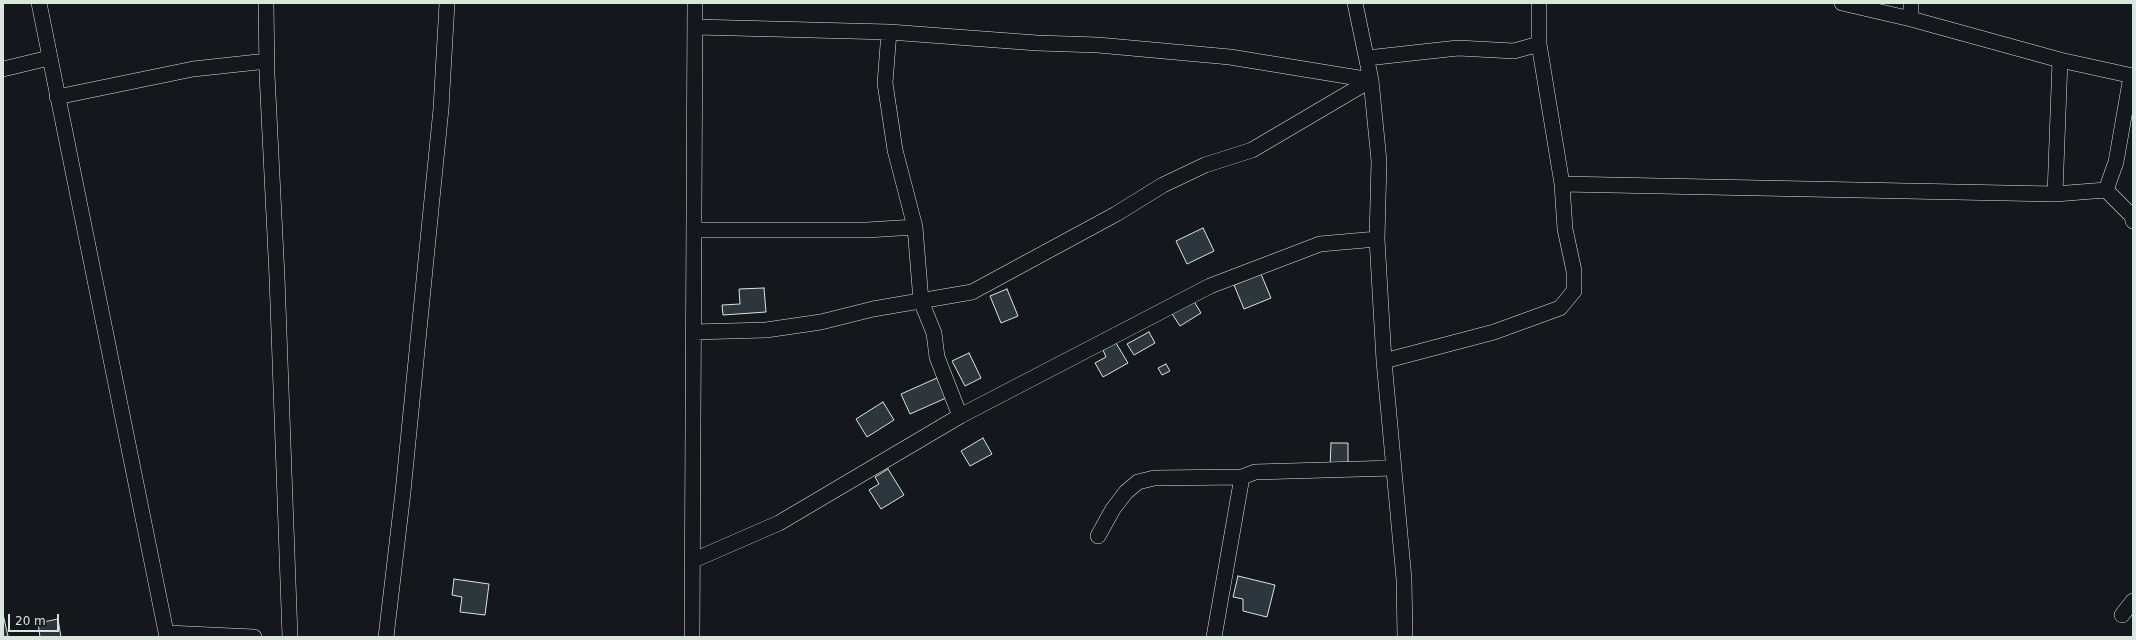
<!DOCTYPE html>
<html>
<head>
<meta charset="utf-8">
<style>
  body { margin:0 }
  #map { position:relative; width:2136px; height:640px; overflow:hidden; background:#14181c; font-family:"DejaVu Sans",sans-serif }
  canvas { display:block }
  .frame { position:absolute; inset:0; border:4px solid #d8e6dc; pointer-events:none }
  .scale { position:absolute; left:8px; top:614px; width:51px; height:18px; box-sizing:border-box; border:2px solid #d8e6dc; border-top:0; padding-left:5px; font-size:12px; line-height:14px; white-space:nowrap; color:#d8e6dc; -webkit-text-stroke:3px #14181c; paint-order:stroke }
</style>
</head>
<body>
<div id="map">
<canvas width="2136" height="640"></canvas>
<div class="frame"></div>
<div class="scale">20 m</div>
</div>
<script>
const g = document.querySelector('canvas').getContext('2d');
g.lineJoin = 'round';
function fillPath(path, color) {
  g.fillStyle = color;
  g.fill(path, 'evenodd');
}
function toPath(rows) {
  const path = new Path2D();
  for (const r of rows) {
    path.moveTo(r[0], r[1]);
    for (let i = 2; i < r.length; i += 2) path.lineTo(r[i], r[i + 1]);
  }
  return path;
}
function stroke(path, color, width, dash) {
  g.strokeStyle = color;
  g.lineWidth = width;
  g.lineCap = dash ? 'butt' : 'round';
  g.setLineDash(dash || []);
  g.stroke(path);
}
const building = toPath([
  [1203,228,1214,251,1187,264,1176,241,1203,228],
  [1261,274,1271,298,1244,309,1234,285,1261,274],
  [764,288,766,312,723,315,722,305,740,304,739,289,764,288],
  [1007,289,1018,316,1001,323,990,296,1007,289],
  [1192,298,1201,313,1180,326,1171,312,1192,298],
  [1149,332,1155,343,1134,355,1127,344,1149,332],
  [1116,343,1128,363,1103,377,1095,363,1106,357,1103,350,1116,343],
  [969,353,981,378,965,386,952,361,969,353],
  [1166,364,1170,371,1162,375,1158,368,1166,364],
  [937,378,946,398,910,414,901,394,937,378],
  [883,402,894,420,867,437,856,419,883,402],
  [983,438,992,454,970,466,961,451,983,438],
  [1331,443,1348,443,1348,469,1330,468,1331,443],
  [888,469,904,495,881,509,869,490,879,484,875,477,888,469],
  [1238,576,1275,585,1267,617,1243,611,1243,599,1233,597,1238,576],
  [454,579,489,584,485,615,460,612,462,597,452,595,454,579],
  [3,614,8,636,3,637,3,614],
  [58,619,61,637,40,637,38,623,58,619]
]);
const street = toPath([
  [39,3,167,637],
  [266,3,267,74,277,277,290,637],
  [1355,3,1371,80,1379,161,1377,239,1384,361,1404,579,1405,637],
  [1842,3,1911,19,2060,60,2133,76],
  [1911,19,1911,3],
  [696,27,889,32,1037,43,1098,45,1230,57,1371,80],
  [889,32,885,83,895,150,915,227,921,301,934,333,937,357,960,416],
  [1367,58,1458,48,1514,51,1539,44],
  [3,69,49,58],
  [57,97,193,69,267,61],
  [1562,184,2055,194,2106,190,2116,162,2131,76],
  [2106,190,2132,216,2133,221],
  [2055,194,2060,60],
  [695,230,867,230,915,227],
  [693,332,766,330,821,322,873,309,972,292,1116,214,1163,185,1205,165,1252,150,1371,80],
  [1384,361,1494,332,1560,308,1574,291,1574,271,1565,229,1562,184,1539,44,1539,3],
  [1098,536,1113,509,1126,492,1138,482,1154,478,1242,477,1255,472,1394,468],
  [694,560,779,523,960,416,1210,286,1320,244,1377,239],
  [2122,615,2133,601],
  [167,633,254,637],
  [386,637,403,492,431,209,441,109,447,3],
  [692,637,695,3],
  [1214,637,1242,477]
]);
fillPath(building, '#2c363c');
stroke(building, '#d8e6dc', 1);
stroke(street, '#d8e6dc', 16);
stroke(street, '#14181c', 15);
</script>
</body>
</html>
